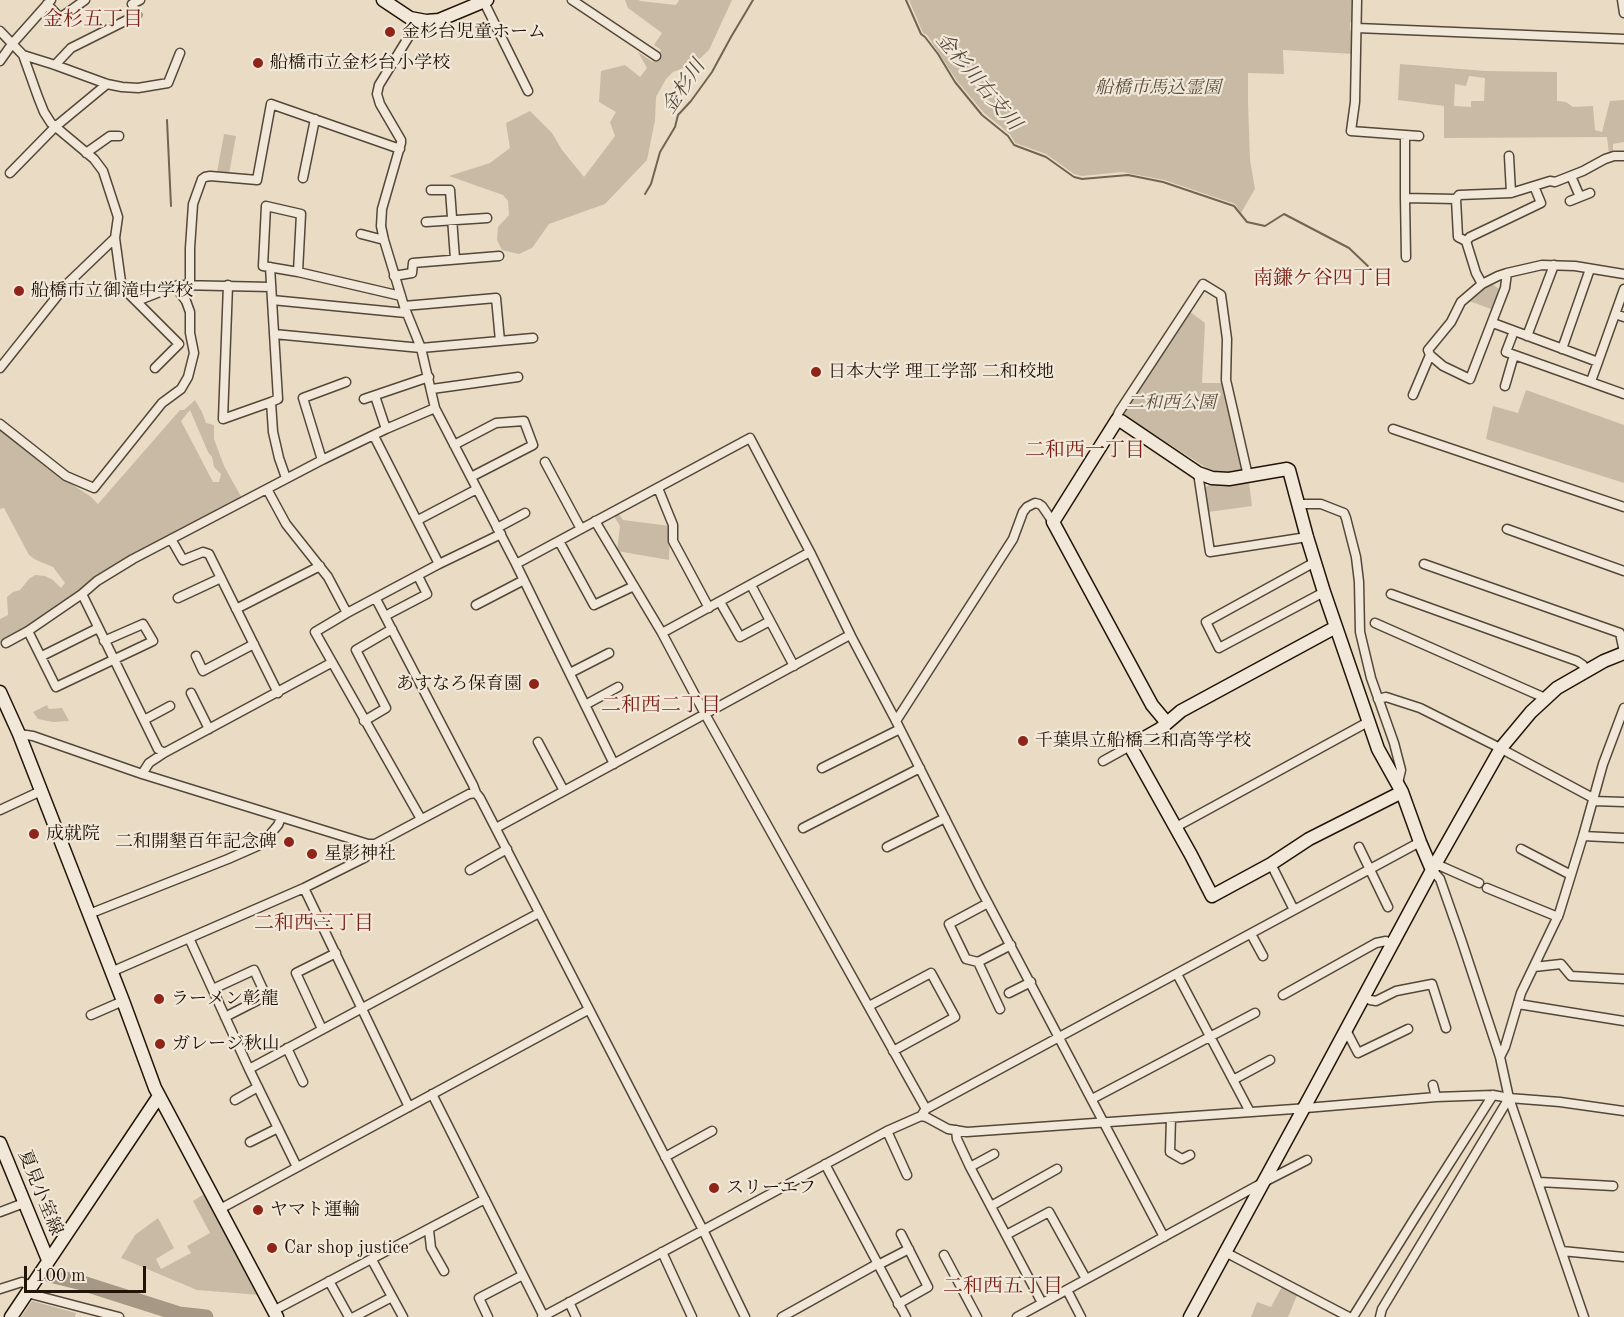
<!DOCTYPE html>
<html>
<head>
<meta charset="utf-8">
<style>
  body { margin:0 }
  #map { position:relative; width:1624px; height:1317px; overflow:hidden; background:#eadcc4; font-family:"Old Standard TT",serif }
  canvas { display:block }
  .scale { position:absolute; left:24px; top:1266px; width:122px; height:27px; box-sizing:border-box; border:3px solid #221508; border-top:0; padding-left:8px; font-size:18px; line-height:21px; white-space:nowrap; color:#221508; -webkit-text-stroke:4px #f1e8d9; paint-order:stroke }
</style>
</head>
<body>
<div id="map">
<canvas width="1624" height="1317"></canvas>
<div class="scale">100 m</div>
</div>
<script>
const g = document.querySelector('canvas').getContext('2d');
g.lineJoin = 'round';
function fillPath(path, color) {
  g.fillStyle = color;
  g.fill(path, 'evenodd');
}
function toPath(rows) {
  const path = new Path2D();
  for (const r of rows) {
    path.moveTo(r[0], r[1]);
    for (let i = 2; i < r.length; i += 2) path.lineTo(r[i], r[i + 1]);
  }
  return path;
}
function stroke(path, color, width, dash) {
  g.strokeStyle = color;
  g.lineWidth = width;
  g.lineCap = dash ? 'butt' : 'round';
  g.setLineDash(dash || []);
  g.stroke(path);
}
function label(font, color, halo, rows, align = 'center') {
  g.font = font + ' "Old Standard TT","Noto Serif JP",serif';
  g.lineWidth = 4.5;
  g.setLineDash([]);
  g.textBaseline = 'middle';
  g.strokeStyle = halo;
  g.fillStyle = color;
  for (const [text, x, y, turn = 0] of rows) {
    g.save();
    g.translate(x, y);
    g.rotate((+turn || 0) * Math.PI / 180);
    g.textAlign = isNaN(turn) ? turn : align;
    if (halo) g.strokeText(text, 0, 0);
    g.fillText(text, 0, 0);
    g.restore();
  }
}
const green = toPath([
  [625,0,639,0,640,1,676,5,679,0,732,0,709,50,694,64,673,72,666,79,656,97,655,120,647,160,605,204,549,224,532,248,519,254,502,250,497,240,498,227,509,215,508,201,503,195,449,176,490,163,510,148,506,123,530,111,552,133,562,150,584,177,615,136,610,122,616,112,599,102,601,71,625,65,640,77,647,68,638,52,653,62,661,50,654,45,662,33,628,8],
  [909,0,1354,0,1353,20,1350,23,1350,30,1354,36,1354,54,1283,50,1284,74,1248,73,1248,103,1250,160,1255,189,1241,213,1235,204,1164,180,1122,172,1082,176,1074,174,1046,154,1015,143,1010,134,984,113,957,81,927,35,923,33],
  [1400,64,1485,71,1557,72,1557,101,1566,102,1573,107,1593,106,1595,130,1602,132,1610,101,1624,100,1624,142,1613,144,1613,153,1609,154,1607,137,1444,138,1444,106,1398,100],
  [1469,76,1485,78,1484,101,1471,101,1471,107,1454,106,1455,84,1466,86],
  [224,134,236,136,229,174,217,172],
  [1490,283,1501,290,1494,310,1469,301],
  [1189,311,1205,323,1202,383,1224,383,1243,470,1219,474,1213,472,1122,414],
  [1526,390,1624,425,1624,483,1486,439,1493,406,1518,413],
  [195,400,202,412,206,423,214,425,214,439,224,466,243,500,80,593,30,627,0,643,0,619,8,615,7,597,13,592,20,590,29,579,35,575,45,576,53,580,61,588,65,583,53,567,36,560,29,555,4,508,0,509,0,430,51,471,90,496,98,504,180,410,184,410],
  [190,410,208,452,212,457,214,467,221,474,219,482,213,482,181,421],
  [1249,482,1252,506,1208,512,1205,488,1211,483,1226,485],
  [618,513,623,520,670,526,669,560,617,551,620,526,614,516],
  [47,705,49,709,62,708,69,721,53,722,38,719,33,712],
  [206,1193,260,1295,197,1290,121,1258,135,1235,158,1218,174,1248,156,1259,161,1269,191,1253,187,1246,210,1233,193,1201],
  [1283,1285,1298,1293,1288,1317,1251,1317,1257,1302,1271,1307],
  [32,1301,76,1313,75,1317,21,1317]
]);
const stream = toPath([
  [906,0,921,34,925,37,938,54,955,82,982,115,1008,136,1014,145,1046,157,1074,177,1082,179,1128,175,1163,182,1234,206,1247,222,1265,226,1284,214,1349,248,1372,270],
  [167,120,171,206],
  [645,194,651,184,660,152,675,127,678,115,691,101,712,72,731,37,753,0]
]);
const river = toPath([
  [50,1275,82,1283,179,1314,206,1317]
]);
const street = toPath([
  [483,0,528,91],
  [572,0,656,56],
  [1357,0,1355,102,1351,131,1419,136],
  [1622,0,1624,13],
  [47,4,60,18,85,0],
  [419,20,379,85,377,94,380,104,401,140,401,143,382,209,381,226,384,240,404,306,421,348,435,408,516,564,614,764],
  [1357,28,1624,39],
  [0,31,23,55,38,97,44,112,51,123,94,159,103,171,118,217,115,238,121,282,129,294,179,344,155,368],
  [23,55,55,65,107,84,122,87,138,88,168,83,180,53],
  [0,61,12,44,51,0],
  [55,65,71,48,137,15,132,4,140,0],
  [1405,136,1405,198,1456,199,1459,195,1511,193,1550,181,1555,182,1583,171,1605,159,1614,156,1624,156],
  [86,153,110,136,119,136],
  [1509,156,1511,193],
  [10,173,55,127,107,84],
  [1571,176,1580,197],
  [303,178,315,119],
  [431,190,450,190,455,259],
  [1405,198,1406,257],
  [1456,199,1458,237,1466,241],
  [1570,201,1590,193],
  [426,222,487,218],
  [361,234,384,240],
  [270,267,278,399,271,402,273,432,279,458,286,478],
  [298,272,263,266,266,206,301,214,298,272,401,296],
  [1507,273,1505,288,1470,379,1443,366,1430,355,1428,350,1451,322,1461,302,1482,284,1498,276,1507,273,1542,265,1575,266,1624,274],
  [394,276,412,273,413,263,499,256],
  [190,284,190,248,193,204,202,179,205,177,210,176,257,180,271,104,400,149],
  [1482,284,1476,273,1466,241,1470,237,1541,203,1534,186],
  [228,285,223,419,271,402],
  [272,300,406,313],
  [137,301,178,285,271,287],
  [404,306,496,298,500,341],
  [1615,314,1624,317],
  [1493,323,1598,362,1624,289],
  [1514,331,1506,352,1624,394],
  [274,334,421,348,533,338],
  [1527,336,1554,265],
  [1562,349,1590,269],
  [0,368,66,285,115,238],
  [1591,381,1598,362],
  [1505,386,1514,355],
  [432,389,518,377],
  [1413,395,1430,355],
  [375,396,386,429],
  [364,399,429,377],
  [1115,421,1119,412,1203,284,1221,295,1227,339,1226,380,1248,476],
  [0,424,66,476,94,488,162,403,181,389,188,377,194,353,190,333,190,312,186,301,180,293,178,285],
  [1393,429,1624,507],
  [374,436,439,564],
  [454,445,496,423,524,421,533,445,471,477],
  [322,460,303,398,346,382],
  [545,462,581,529],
  [1198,473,1210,552,1307,537],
  [658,488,673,525,673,541,709,608],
  [267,489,286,524,328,577,347,613],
  [1299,504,1321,504,1344,513,1346,518,1356,557,1359,582,1360,632,1371,678,1394,743,1401,770,1398,783],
  [418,520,477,489],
  [595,521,662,633,705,714,926,1109],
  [497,528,525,513],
  [1507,529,1624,571],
  [171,539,183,560,203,552,209,554,278,693],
  [559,541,594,605,634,586],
  [1315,562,1206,622,1219,648,1324,592],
  [516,564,750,438,810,552,851,636],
  [1424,564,1620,633,1624,652],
  [751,585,794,666],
  [82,594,158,749,164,753],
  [1391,594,1577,661,1583,665,1585,671],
  [178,598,221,578],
  [376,599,473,785,476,793],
  [720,602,740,637,770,621],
  [476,605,524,580],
  [236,609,320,566],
  [385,616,427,594,418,576],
  [1375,623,1545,698],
  [28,631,56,687,153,641,143,624,104,641],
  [662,633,810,552],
  [6,643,28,631,82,594,97,581,133,559,322,460,386,429,435,408],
  [42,656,98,628],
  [196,656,203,671,254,644],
  [570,673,609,653],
  [191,693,209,729],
  [1378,699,1386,697,1420,708,1496,746,1593,798],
  [585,705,618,687],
  [144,720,170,706],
  [364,721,386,708,356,650,392,629],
  [896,721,1013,539,1023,512,1027,507,1035,503,1039,504,1042,506,1053,522],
  [19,734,33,736,142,774,368,844,375,844,469,794,476,793,480,798,703,1230,745,1317],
  [538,742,564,791],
  [1103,761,1130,746],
  [822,768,900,729],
  [142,774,149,763,164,753,331,663],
  [1593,801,1624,802],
  [0,810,41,791],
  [421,819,315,632,347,613,439,564,501,534],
  [1176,827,1368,722],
  [496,828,848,636,851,636,896,721,980,888,1164,1237],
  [803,828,920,768],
  [1583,836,1624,838],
  [887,847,945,818],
  [1359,847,1388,907],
  [1521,849,1571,875],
  [1271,864,1294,910],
  [1436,864,1479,883],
  [470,870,507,849],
  [1432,870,1440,879,1461,939,1500,1057,1509,1098,1584,1317],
  [304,888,409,1107],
  [1487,888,1558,917],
  [988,903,949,924,966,959,978,962,1000,1009],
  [89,914,228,859,262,844,278,825,281,818],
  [1251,934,1263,956],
  [189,938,249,1069,297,1167],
  [978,962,1011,945],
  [1534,967,1561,964,1571,976,1624,979],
  [111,972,304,888,364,858,369,855,375,844],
  [1177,974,1250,1112],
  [213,989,254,970,266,996,225,1017],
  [1009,993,1031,982],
  [1283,995,1376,943,1386,941,1391,947],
  [1364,996,1370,1000,1376,1001,1396,991,1432,984,1446,1028],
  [1518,1004,1624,1021],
  [869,1006,931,973,955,1017,893,1051],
  [91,1015,123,1001],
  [322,1029,296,973,336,953],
  [1346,1030,1358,1053,1408,1029],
  [287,1048,303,1082],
  [1500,1057,1505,1047,1521,993,1559,914,1583,836,1603,764,1624,708],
  [249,1069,539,913],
  [1233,1080,1270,1060],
  [1433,1085,1436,1097],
  [432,1094,544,1317],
  [1092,1099,1255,1013],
  [235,1100,258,1087],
  [923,1113,926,1109,1420,842],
  [1171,1118,1170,1152,1182,1159,1190,1155],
  [956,1130,957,1139,970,1167,1042,1303],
  [887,1131,907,1175],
  [250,1142,278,1128],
  [665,1157,712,1131],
  [825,1164,906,1317],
  [970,1167,994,1154],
  [1539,1182,1613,1186],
  [991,1206,1057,1169],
  [220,1209,588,1010],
  [0,1212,24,1203],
  [429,1230,431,1248,444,1271],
  [1006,1235,1049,1212,1086,1279],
  [1562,1251,1624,1257],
  [662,1252,692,1317],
  [1225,1252,1349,1317],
  [944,1255,977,1317],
  [372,1260,403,1317],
  [878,1265,909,1249],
  [329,1281,349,1317],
  [0,1289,22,1282,31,1286],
  [1067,1290,1081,1317],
  [27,1293,119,1317],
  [569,1302,576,1317],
  [898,1304,928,1287,901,1234],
  [273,1311,485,1199],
  [354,1317,392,1297],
  [488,1317,479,1298,523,1275],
  [542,1317,887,1131,921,1116,926,1117,948,1129,967,1132,1294,1109,1436,1097,1493,1095,1509,1098,1560,1102,1624,1111],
  [782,1317,877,1264],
  [1017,1317,1264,1182,1307,1160],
  [1353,1317,1416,1216,1493,1095],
  [1380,1317,1382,1309,1509,1098]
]);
const secondary = toPath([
  [383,0,410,18,426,21,439,20,487,0],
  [1336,627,1181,711,1160,729,1130,746,1191,855,1212,896,1271,864,1309,839,1402,792],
  [0,692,19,734,123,1001,155,1088,277,1317],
  [1167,723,1152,705,1053,522,1117,420,1121,421,1198,473,1212,478,1229,479,1287,469,1289,470,1307,537,1324,592,1378,749,1402,792,1420,842,1432,870],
  [0,1143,48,1260],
  [11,1317,159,1096],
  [1190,1317,1312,1093,1432,870,1501,748,1531,712,1557,688,1604,661,1624,653]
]);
const markers = [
  [390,32,6,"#8f2418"],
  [258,63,6,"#8f2418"],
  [19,291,6,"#8f2418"],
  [816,372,6,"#8f2418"],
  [534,684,6,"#8f2418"],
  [1023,741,6,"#8f2418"],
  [34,834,6,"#8f2418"],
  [289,842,6,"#8f2418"],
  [312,854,6,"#8f2418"],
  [159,999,6,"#8f2418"],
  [160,1044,6,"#8f2418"],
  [714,1188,6,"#8f2418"],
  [258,1210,6,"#8f2418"],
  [272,1248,6,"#8f2418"]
];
const poiNames = [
  ["金杉台児童ホーム",402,32],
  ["船橋市立金杉台小学校",270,63],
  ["船橋市立御滝中学校",31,291],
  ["日本大学 理工学部 二和校地",828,372],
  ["あすなろ保育園",522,684,"right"],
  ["千葉県立船橋二和高等学校",1035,741],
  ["成就院",46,834],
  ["二和開墾百年記念碑",277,842,"right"],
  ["星影神社",324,854],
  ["ラーメン彰龍",171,999],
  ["ガレージ秋山",172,1044],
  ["スリーエフ",726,1188],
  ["ヤマト運輸",270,1210],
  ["Car shop justice",284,1248]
];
const parkNames = [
  ["船橋市馬込霊園",1158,88],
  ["二和西公園",1171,403]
];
const streetNames = [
  ["夏見小室線",40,1193,68]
];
const neighbourhoodNames = [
  ["金杉五丁目",93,20],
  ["南鎌ケ谷四丁目",1323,279],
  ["二和西一丁目",1085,451],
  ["二和西二丁目",661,706],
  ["二和西三丁目",314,924],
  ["二和西五丁目",1003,1287]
];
const waterNames = [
  ["金杉川右支川",978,82,50],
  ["金杉川",684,87,-56]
];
fillPath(green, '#c8baa4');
stroke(stream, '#716452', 2);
stroke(river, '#a69884', 15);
stroke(street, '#544737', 11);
stroke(secondary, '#221508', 15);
stroke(street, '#f1e8d9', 8);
stroke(secondary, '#f1e8d9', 12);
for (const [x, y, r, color] of markers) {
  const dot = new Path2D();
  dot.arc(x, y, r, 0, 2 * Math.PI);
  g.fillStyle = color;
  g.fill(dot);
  stroke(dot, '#f1e8d9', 2);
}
label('18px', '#221508', '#f1e8d9', poiNames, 'left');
label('italic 18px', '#5c4f3f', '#f1e8d9', parkNames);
label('18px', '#221508', '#f1e8d9', streetNames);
label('20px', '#7a1f14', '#f1e8d9', neighbourhoodNames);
label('italic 20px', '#57493a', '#f1e8d9', waterNames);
</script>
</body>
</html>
